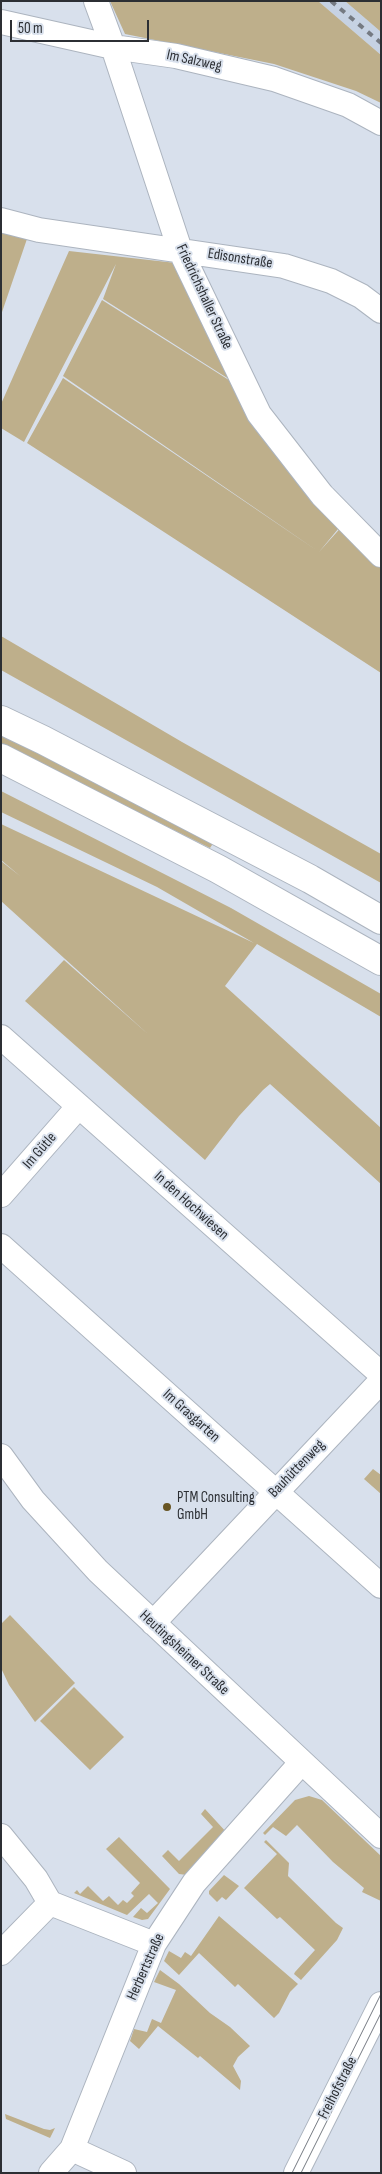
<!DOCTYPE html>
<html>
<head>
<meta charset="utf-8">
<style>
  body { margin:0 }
  #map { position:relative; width:382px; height:2174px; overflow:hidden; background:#d8e0ec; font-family:"Sofia Sans Condensed",sans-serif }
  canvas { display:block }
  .frame { position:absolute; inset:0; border:2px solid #2c2f34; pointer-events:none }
  .scale { position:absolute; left:10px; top:20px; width:139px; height:22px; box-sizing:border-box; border:2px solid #2c2f34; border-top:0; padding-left:6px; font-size:15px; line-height:18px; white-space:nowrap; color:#2c2f34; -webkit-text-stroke:4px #d8e0ec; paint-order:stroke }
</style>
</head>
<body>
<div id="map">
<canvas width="382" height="2174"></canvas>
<div class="frame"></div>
<div class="scale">50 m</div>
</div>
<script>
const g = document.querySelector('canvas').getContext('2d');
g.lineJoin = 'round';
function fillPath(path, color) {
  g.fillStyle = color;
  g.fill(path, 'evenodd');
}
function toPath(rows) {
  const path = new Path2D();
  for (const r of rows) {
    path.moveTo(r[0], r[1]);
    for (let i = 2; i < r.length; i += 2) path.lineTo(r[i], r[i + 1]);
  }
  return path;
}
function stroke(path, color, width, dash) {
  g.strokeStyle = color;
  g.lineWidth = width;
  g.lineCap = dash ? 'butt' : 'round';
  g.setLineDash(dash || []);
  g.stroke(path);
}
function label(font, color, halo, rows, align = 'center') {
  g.font = font + ' "Sofia Sans Condensed",sans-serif';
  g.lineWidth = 4;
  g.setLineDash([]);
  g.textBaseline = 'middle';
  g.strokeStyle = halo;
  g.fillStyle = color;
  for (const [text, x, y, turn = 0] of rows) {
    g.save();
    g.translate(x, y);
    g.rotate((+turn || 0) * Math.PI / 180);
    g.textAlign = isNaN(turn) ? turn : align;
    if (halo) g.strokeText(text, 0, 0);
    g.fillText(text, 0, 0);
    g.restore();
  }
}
const built = toPath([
  [318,1,345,1,373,25,381,32,381,55]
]);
const green = toPath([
  [110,1,318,1,381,55,381,103,356,91,274,64,125,34],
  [345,1,381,1,381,32,373,25],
  [1,229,28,236,1,315],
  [69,251,176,263,232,381,103,299,116,264,24,442,1,428,1,404],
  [102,300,232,382,343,523,319,552,63,376],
  [63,378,319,552,345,523,381,559,381,673,27,443],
  [1,636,182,742,381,854,381,883,1,670],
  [1,734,214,842,210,848,1,744],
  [1,791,231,908,381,994,381,1017,257,944,225,986,381,1128,381,1184,270,1084,263,1090,239,1116,205,1160,25,1001,64,960,149,1035,1,901,1,861,20,876,1,860,1,824,254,943,157,887,1,812],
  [373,1469,381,1475,381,1494,364,1479],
  [10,1615,75,1683,35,1722,9,1685,1,1668,1,1624],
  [74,1687,124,1737,90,1770,40,1721],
  [309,1796,322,1800,381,1856,381,1901,362,1892,364,1888,333,1862,297,1825,286,1836,273,1827,265,1835,263,1833,295,1800],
  [205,1809,228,1834,187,1875,179,1874,162,1856,168,1850,179,1861,213,1827,201,1814],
  [119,1837,170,1889,148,1919,142,1920,133,1917,141,1908,147,1913,158,1903,149,1894,127,1915,74,1893,77,1890,80,1894,88,1886,103,1901,109,1896,118,1905,123,1900,127,1903,134,1896,131,1893,140,1883,106,1849],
  [266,1840,289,1863,288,1876,336,1923,343,1928,337,1940,301,1980,294,1974,295,1972,315,1950,280,1917,277,1919,244,1888,277,1854,264,1842],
  [224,1875,239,1886,226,1900,222,1897,217,1902,209,1894,209,1891],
  [219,1916,298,1984,290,1992,279,2013,274,2018,238,1984,235,1987,199,1953,179,1975,164,1961,169,1951,181,1958,185,1952,191,1956],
  [160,1970,179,1984,210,2013,230,2027,250,2046,238,2057,233,2066,241,2081,240,2090,200,2056,198,2058,158,2026,139,2049,130,2041,134,2029,147,2032,152,2019,161,2023,176,1990,154,1982],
  [5,2114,44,2129,50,2130,55,2128,50,2138,6,2119]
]);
const minor = toPath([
  [96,1,113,47,180,250,259,414,322,495,381,555],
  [1,22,113,47,176,56,274,79,348,105,381,123],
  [1,220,39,230,284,266,331,281,361,296,381,311],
  [1,1037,381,1374],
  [1,1195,79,1106],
  [1,1246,381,1586],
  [1,1456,33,1500,98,1571,381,1836],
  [153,1623,381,1381],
  [1,1836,36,1879,50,1903,154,1944],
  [1,1953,50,1903],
  [72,2149,124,2173],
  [51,2173,72,2149,154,1944,194,1883,301,1763],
  [296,2173,381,2004]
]);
const highway = toPath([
  [1,720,43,740,310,879,381,920],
  [1,758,218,869,381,961]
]);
const tram = toPath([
  [292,2173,381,1994],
  [301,2173,381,2013]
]);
const rail = toPath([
  [331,1,381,43]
]);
const markers = [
  [167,1507,5,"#685523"]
];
const streetNames = [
  ["Im Salzweg",194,61,12],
  ["Edisonstraße",240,259,9],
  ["Friedrichshaller Straße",204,297,65],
  ["Im Gütle",40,1151,-49],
  ["In den Hochwiesen",191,1206,42],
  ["Im Grasgarten",191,1416,42],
  ["Bauhüttenweg",297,1469,-46],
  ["Heutingsheimer Straße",184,1653,43],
  ["Herbertstraße",146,1967,-66],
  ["Freihofstraße",338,2088,-63]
];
const poiNames = [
  ["PTM Consulting",177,1498],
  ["GmbH",177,1515]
];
fillPath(built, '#c6d2e3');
fillPath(green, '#beaf8b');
stroke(minor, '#acb4bf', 26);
stroke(highway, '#acb4bf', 30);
stroke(minor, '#fff', 24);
stroke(highway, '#fff', 28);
stroke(tram, '#757a82', 1);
stroke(rail, '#757a82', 4, [6, 6]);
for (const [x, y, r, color] of markers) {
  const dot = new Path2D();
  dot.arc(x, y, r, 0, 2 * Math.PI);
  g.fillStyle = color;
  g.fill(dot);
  stroke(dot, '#d8e0ec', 2);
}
label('15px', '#2c2f34', '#d8e0ec', streetNames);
label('15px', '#2c2f34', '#d8e0ec', poiNames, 'left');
</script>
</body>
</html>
